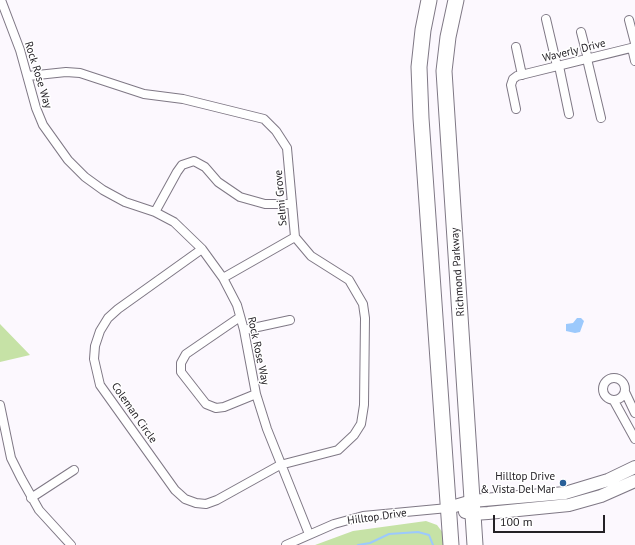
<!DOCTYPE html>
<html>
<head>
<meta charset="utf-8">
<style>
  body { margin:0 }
  #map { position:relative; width:635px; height:545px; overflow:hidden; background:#fcf8fe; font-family:"PT Sans",sans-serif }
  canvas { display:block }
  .scale { position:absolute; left:493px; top:515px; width:112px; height:18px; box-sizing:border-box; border:2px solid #242126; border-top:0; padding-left:5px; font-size:12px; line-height:14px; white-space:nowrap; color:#242126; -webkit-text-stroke:3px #fff; paint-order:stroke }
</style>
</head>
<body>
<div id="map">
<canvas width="635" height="545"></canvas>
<div class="scale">100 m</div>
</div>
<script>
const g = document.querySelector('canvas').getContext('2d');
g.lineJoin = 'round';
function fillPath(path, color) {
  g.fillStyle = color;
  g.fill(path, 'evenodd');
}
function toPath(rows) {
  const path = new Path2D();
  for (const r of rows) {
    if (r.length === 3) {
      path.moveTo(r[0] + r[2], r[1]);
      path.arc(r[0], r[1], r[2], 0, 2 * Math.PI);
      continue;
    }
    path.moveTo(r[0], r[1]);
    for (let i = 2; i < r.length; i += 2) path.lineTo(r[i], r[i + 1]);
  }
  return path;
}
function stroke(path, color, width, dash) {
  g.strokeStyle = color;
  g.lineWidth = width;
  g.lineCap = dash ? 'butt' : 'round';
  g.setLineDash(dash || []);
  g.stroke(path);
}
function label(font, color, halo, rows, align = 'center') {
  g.font = font + ' "PT Sans",sans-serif';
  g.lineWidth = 3;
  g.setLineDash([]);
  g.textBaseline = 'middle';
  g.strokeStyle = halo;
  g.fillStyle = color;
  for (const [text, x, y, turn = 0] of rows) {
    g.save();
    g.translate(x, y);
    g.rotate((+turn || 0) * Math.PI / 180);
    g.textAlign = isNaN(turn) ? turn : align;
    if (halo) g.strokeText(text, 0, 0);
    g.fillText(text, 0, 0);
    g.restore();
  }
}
const green = toPath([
  [0,324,30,355,0,362],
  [426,521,437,525,443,533,443,545,315,545,353,531]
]);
const water = toPath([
  [577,318,581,318,584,321,580,332,575,333,566,331,566,324,573,323]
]);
const stream = toPath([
  [358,545,370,543,389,534,418,532,429,535,433,545]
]);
const street = toPath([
  [1,0,20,50,36,108,43,125,68,160,85,177,103,190,125,202,155,212,174,222,202,249,223,278,237,305,244,330,256,394,267,429,309,534],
  [546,19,557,66],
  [629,20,635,43],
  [581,32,588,59],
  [516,47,522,75],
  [632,48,635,61],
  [587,59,601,118],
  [559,66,569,114],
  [28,76,66,72,80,73,144,94,183,99,264,119,276,131,287,148,295,237,311,256,349,280,363,304,365,318,364,405,361,424,354,435,338,450,280,465,217,500,206,504,196,503,185,499,175,490,100,385,94,359,95,346,100,331,108,318,118,309,202,249],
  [516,109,511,85,513,79,517,76,635,47],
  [155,212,177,172,182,165,194,161,205,167,218,182,240,197,265,204,291,204],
  [223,278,295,237],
  [240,317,186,354,181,363,181,372,206,404,216,408,224,407,256,394],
  [244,330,290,320],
  [614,389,11],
  [625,392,635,413],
  [614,401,635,439],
  [0,405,11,458,21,478,39,510,71,545],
  [31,498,74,470],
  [286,545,334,524,363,516,448,508]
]);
const secondary = toPath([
  [448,508,472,501,565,493,608,480,635,467],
  [465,512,473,514,488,513,569,505,601,496,635,481]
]);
const highway = toPath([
  [429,0,423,30,419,67,421,118,451,545],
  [456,0,448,37,444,71,475,545]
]);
const markers = [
  [563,483,4,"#285f98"]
];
const streetNames = [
  ["Waverly Drive",574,51,-14],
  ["Rock Rose Way",38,75,73],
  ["Selmi Grove",281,198,-95],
  ["Richmond Parkway",458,272,-94],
  ["Rock Rose Way",258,351,78],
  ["Coleman Circle",134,413,55],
  ["Hilltop Drive",377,517,-8]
];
const poiNames = [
  ["Hilltop Drive",555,477],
  ["& Vista Del Mar",555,490]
];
fillPath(green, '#c6e2a6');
fillPath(water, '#9cc9fc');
stroke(stream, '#9cc9fc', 2);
stroke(street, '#7f7885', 10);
stroke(secondary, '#7f7885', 14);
stroke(highway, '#7f7885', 17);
stroke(street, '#fff', 8);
stroke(secondary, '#fff', 12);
stroke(highway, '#fff', 15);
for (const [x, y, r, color] of markers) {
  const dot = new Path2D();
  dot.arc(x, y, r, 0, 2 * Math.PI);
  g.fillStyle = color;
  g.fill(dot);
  stroke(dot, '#fff', 1.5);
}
label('11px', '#242126', '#fff', streetNames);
label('11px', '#242126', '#fff', poiNames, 'right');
</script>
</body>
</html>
